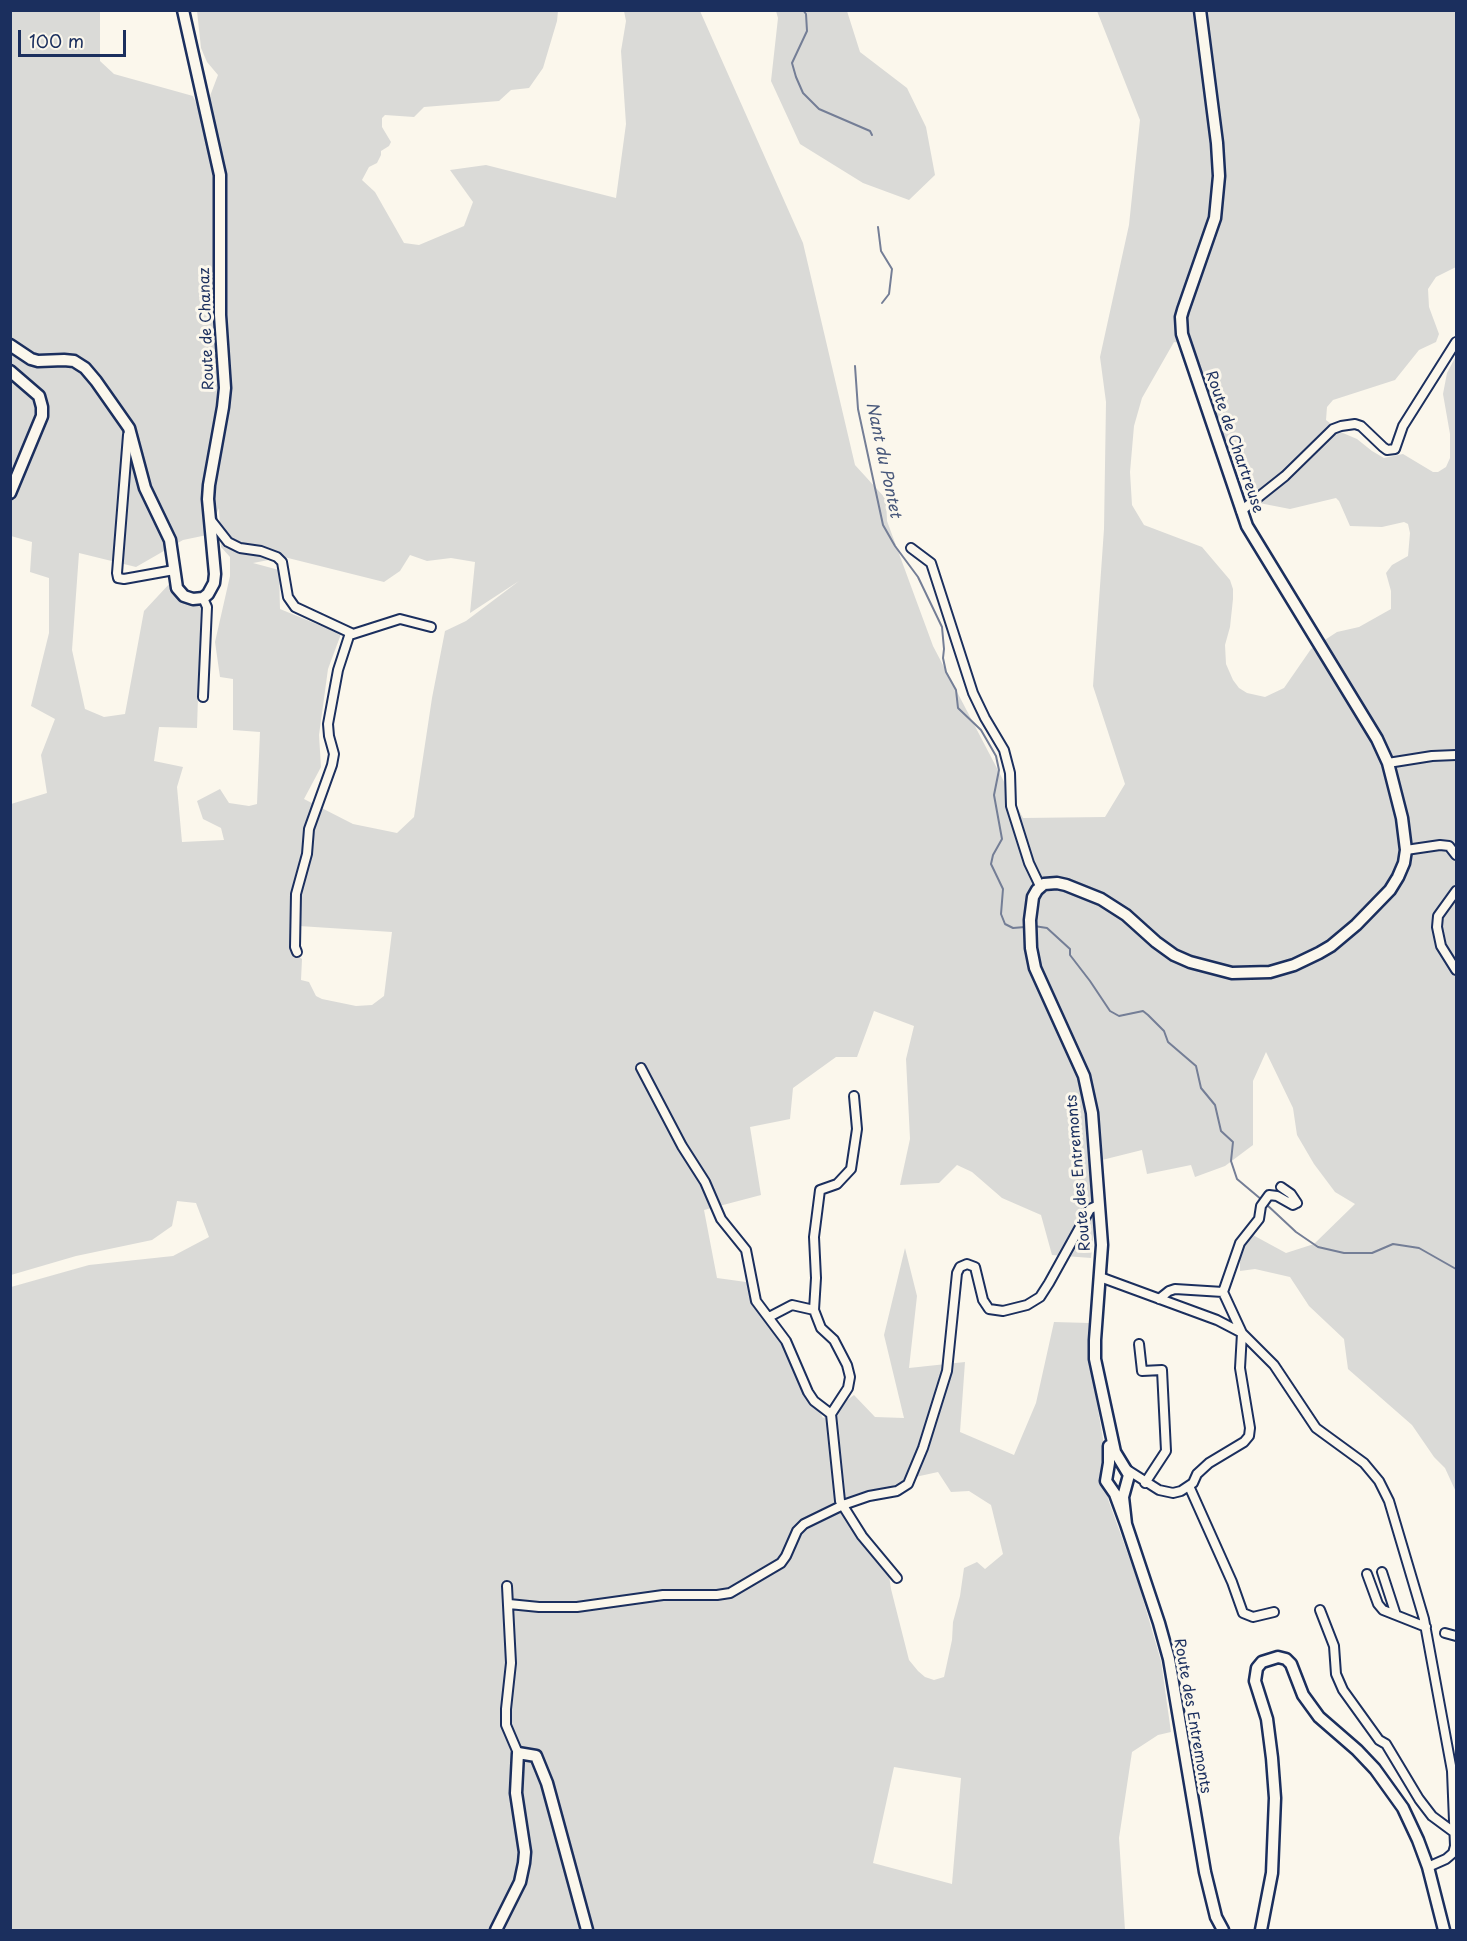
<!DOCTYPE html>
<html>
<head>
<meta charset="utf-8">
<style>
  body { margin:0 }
  #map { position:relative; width:1467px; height:1941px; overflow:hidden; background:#fbf7ec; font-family:"Playpen Sans",sans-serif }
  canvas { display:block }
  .frame { position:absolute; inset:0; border:12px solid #1b2f5e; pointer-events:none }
  .scale { position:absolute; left:18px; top:30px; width:108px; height:27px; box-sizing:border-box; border:3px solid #1b2f5e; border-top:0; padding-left:8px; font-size:18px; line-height:21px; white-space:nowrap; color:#1b2f5e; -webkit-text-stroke:4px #fbf7ec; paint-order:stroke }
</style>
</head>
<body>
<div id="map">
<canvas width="1467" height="1941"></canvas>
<div class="frame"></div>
<div class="scale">100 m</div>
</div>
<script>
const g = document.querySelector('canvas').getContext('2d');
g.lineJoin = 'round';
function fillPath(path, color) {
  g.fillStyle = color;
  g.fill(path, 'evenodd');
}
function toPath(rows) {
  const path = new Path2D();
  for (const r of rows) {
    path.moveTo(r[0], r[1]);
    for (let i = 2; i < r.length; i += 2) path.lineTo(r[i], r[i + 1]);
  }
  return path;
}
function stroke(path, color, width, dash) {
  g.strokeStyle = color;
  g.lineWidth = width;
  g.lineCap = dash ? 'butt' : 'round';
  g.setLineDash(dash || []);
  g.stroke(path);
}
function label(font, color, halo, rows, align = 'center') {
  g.font = font + ' "Playpen Sans",sans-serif';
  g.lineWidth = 6;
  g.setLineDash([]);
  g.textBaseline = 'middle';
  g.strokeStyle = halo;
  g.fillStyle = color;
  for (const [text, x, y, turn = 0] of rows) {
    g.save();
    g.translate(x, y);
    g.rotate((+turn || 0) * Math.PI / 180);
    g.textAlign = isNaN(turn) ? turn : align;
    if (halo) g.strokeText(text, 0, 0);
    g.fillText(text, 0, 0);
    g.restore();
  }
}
const green = toPath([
  [11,11,100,11,100,61,114,74,193,96,202,117,218,75,207,62,201,48,197,11,558,11,557,21,543,68,529,88,511,90,499,101,424,107,414,117,385,115,382,118,382,127,391,142,389,146,381,151,381,155,377,163,369,167,362,180,375,192,404,243,419,245,464,226,473,202,450,170,486,165,616,198,626,124,621,51,626,21,624,11,700,11,803,243,855,465,886,499,887,521,933,646,1023,818,1105,817,1125,784,1093,686,1104,529,1106,402,1100,357,1129,225,1140,120,1097,11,1456,11,1456,267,1436,277,1428,289,1429,307,1439,334,1436,342,1419,350,1395,380,1333,400,1327,407,1326,420,1343,433,1357,439,1372,451,1384,458,1403,454,1433,472,1438,472,1446,467,1450,458,1450,434,1443,394,1447,373,1456,356,1456,1492,1445,1468,1434,1457,1412,1425,1348,1369,1344,1339,1309,1306,1290,1277,1255,1269,1240,1271,1240,1251,1251,1234,1286,1253,1314,1244,1355,1204,1335,1192,1314,1164,1297,1135,1293,1108,1266,1052,1253,1081,1253,1145,1225,1166,1195,1177,1191,1165,1147,1174,1142,1150,1102,1160,1091,1258,1052,1255,1041,1215,1002,1198,972,1172,957,1165,939,1183,900,1185,910,1139,906,1059,914,1026,874,1011,857,1057,836,1057,793,1088,790,1119,750,1127,761,1195,704,1210,717,1278,746,1282,823,1418,854,1395,875,1417,904,1418,884,1335,905,1248,917,1296,909,1368,965,1362,960,1432,1014,1455,1036,1403,1054,1322,1089,1323,1092,1375,1103,1439,1108,1499,1138,1582,1161,1661,1171,1732,1158,1735,1132,1752,1119,1838,1125,1930,11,1930,11,1287,89,1265,173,1256,209,1237,196,1203,177,1201,172,1226,152,1240,76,1256,11,1275,11,804,47,793,41,755,55,719,31,706,49,633,49,578,30,572,32,542,11,536],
  [1174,342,1191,345,1223,443,1240,473,1246,480,1251,480,1254,484,1254,502,1290,509,1336,498,1339,501,1350,526,1382,527,1404,522,1408,524,1410,533,1408,556,1392,565,1386,573,1391,591,1391,609,1359,627,1337,632,1311,649,1284,688,1265,697,1247,693,1239,688,1233,680,1226,664,1225,645,1230,627,1233,599,1233,589,1230,580,1202,547,1144,525,1132,505,1130,472,1134,426,1142,398],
  [219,508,221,547,230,557,230,576,215,642,220,677,233,679,233,730,260,732,257,804,249,806,229,803,220,789,197,801,203,819,221,828,224,840,182,842,177,787,183,767,154,761,159,727,197,728,201,603,179,599,171,582,144,611,125,714,104,717,85,709,72,650,79,553,136,567,183,540,207,535],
  [410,555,427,561,451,558,475,562,470,613,519,581,466,621,445,631,432,698,414,817,397,833,353,824,304,799,321,767,319,735,328,669,341,634,280,609,279,570,253,563,284,557,384,582,400,571],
  [299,926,392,932,384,996,372,1005,356,1006,322,999,316,996,309,982,301,980,302,959,296,954],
  [938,1472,951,1492,969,1491,991,1505,1003,1554,985,1569,977,1562,964,1568,960,1596,953,1622,952,1640,944,1677,934,1680,925,1677,918,1671,909,1660,891,1589,887,1561,852,1510,853,1503,874,1496,906,1479],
  [894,1767,961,1778,952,1884,873,1863],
  [776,11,847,11,860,52,907,88,926,127,935,175,909,200,863,183,800,144,771,81,778,18]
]);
const stream = toPath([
  [803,10,806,14,807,31,792,63,796,77,803,93,819,109,870,131,872,135],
  [878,227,881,251,892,269,889,294,882,303],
  [855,366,858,409,883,525,895,546,918,577,942,627,944,649,943,658,946,672,956,690,958,708,981,730,996,756,999,770,994,795,1002,839,993,855,991,864,1003,889,1001,914,1005,924,1013,928,1025,927],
  [1034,926,1047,928,1070,949,1070,955,1090,981,1110,1011,1119,1016,1143,1011,1148,1015,1164,1031,1168,1042,1196,1066,1201,1088,1215,1105,1221,1131,1233,1142,1231,1161,1237,1179,1262,1200],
  [1266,1204,1296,1232,1318,1247,1344,1253,1372,1253,1393,1244,1419,1248,1456,1269]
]);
const street = toPath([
  [128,435,117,573,118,578,124,579,174,570],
  [1241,511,1285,476,1333,429,1341,426,1355,424,1361,426,1383,447,1387,450,1395,449,1403,426,1456,342],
  [210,519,228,542,240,548,261,551,277,557,282,562,288,597,295,607,353,634,400,619,431,627],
  [911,548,931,563,973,693,985,718,1004,750,1010,773,1011,806,1029,863,1040,886],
  [203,598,207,607,203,697],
  [1388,763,1432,756,1456,755],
  [1406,850,1440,845,1449,846,1456,855],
  [1456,891,1438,916,1437,927,1441,946,1456,970],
  [297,952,295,947,296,894,307,854,309,829,332,765,334,754,329,736,328,724,338,670,350,633],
  [641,1068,682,1146,705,1182,721,1219,746,1250,756,1301,786,1341,808,1392,814,1401,831,1414],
  [854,1096,857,1129,851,1169,837,1184,820,1190,814,1237,816,1278,814,1310,821,1328,834,1340,847,1365,850,1377,848,1388,831,1414,840,1501,862,1536,897,1578],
  [1281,1187,1291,1194,1297,1203],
  [1100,1277,1217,1320,1242,1333,1274,1365,1316,1428,1364,1463,1379,1481,1389,1501,1424,1619,1452,1771,1455,1846,1453,1853,1446,1859,1428,1867],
  [1223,1292,1240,1243,1259,1219,1261,1206,1269,1195,1277,1196,1293,1205,1297,1203],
  [1159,1299,1169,1291,1175,1289,1223,1292],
  [769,1317,792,1305,814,1310],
  [1139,1344,1142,1371,1162,1370,1166,1451,1145,1483],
  [1126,1469,1159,1490,1173,1493,1181,1491,1193,1483,1197,1474,1209,1463,1244,1442,1249,1436,1250,1428,1240,1368,1242,1333,1223,1292],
  [1189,1486,1232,1582,1243,1613,1253,1617,1274,1612],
  [1382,1572,1396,1615],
  [1367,1574,1378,1604,1383,1610,1426,1627],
  [507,1586,511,1663,506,1709,506,1725,518,1753],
  [509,1604,539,1607,577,1607,663,1595,717,1595,730,1593,781,1563,786,1556,797,1531,804,1524,843,1505,869,1496,897,1491,908,1484,923,1448,947,1371,957,1273,960,1267,967,1264,975,1267,983,1300,989,1309,1003,1311,1027,1305,1040,1297,1049,1283,1090,1209,1099,1205],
  [1320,1610,1334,1646,1336,1674,1343,1690,1379,1740,1386,1744,1419,1799,1432,1816,1455,1833],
  [1445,1633,1456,1636]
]);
const secondary = toPath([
  [10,345,31,359,38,361,64,360,74,361,85,368,96,381,129,428,145,488,170,540,177,588,184,596,193,599,203,598,208,594,214,583,215,574,208,499,209,485,223,407,225,388,220,315,220,175,183,10],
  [10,371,39,396,42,407,42,416,10,493],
  [1109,1446,1109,1463,1106,1481,1115,1494,1126,1524,1159,1623,1169,1659,1205,1872,1216,1917,1223,1930],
  [1126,1524,1123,1497,1129,1475,1115,1452,1095,1359,1095,1340,1102,1245,1092,1113,1084,1076,1035,968,1031,948,1030,920,1033,897,1037,890,1044,884,1057,883,1066,885,1101,899,1126,915,1156,942,1174,955,1190,962,1232,973,1270,972,1294,965,1319,953,1331,946,1356,925,1390,890,1398,877,1404,863,1406,850,1402,818,1388,763,1377,739,1247,526,1182,334,1181,317,1183,310,1215,218,1219,176,1217,143,1200,10],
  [496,1930,520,1882,524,1863,525,1852,516,1793,518,1753,536,1756,547,1783,587,1930],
  [1261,1930,1272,1873,1275,1798,1272,1758,1267,1719,1255,1681,1257,1668,1262,1662,1278,1657,1286,1659,1291,1664,1303,1695,1319,1717,1357,1750,1375,1769,1403,1808,1418,1840,1428,1867,1444,1930]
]);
const streetNames = [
  ["Route de Chanaz",207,329,-92],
  ["Route de Chartreuse",1234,442,71],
  ["Route des Entremonts",1079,1173,-95],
  ["Route des Entremonts",1192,1716,80]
];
const waterNames = [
  ["Nant du Pontet",883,460,78]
];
fillPath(green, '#dadad7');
stroke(stream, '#747e96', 2);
stroke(street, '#1b2f5e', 12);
stroke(secondary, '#1b2f5e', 15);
stroke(street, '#fbf7ec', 8);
stroke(secondary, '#fbf7ec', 10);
label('15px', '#1b2f5e', '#fbf7ec', streetNames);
label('italic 16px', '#47577a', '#fbf7ec', waterNames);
</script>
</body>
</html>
